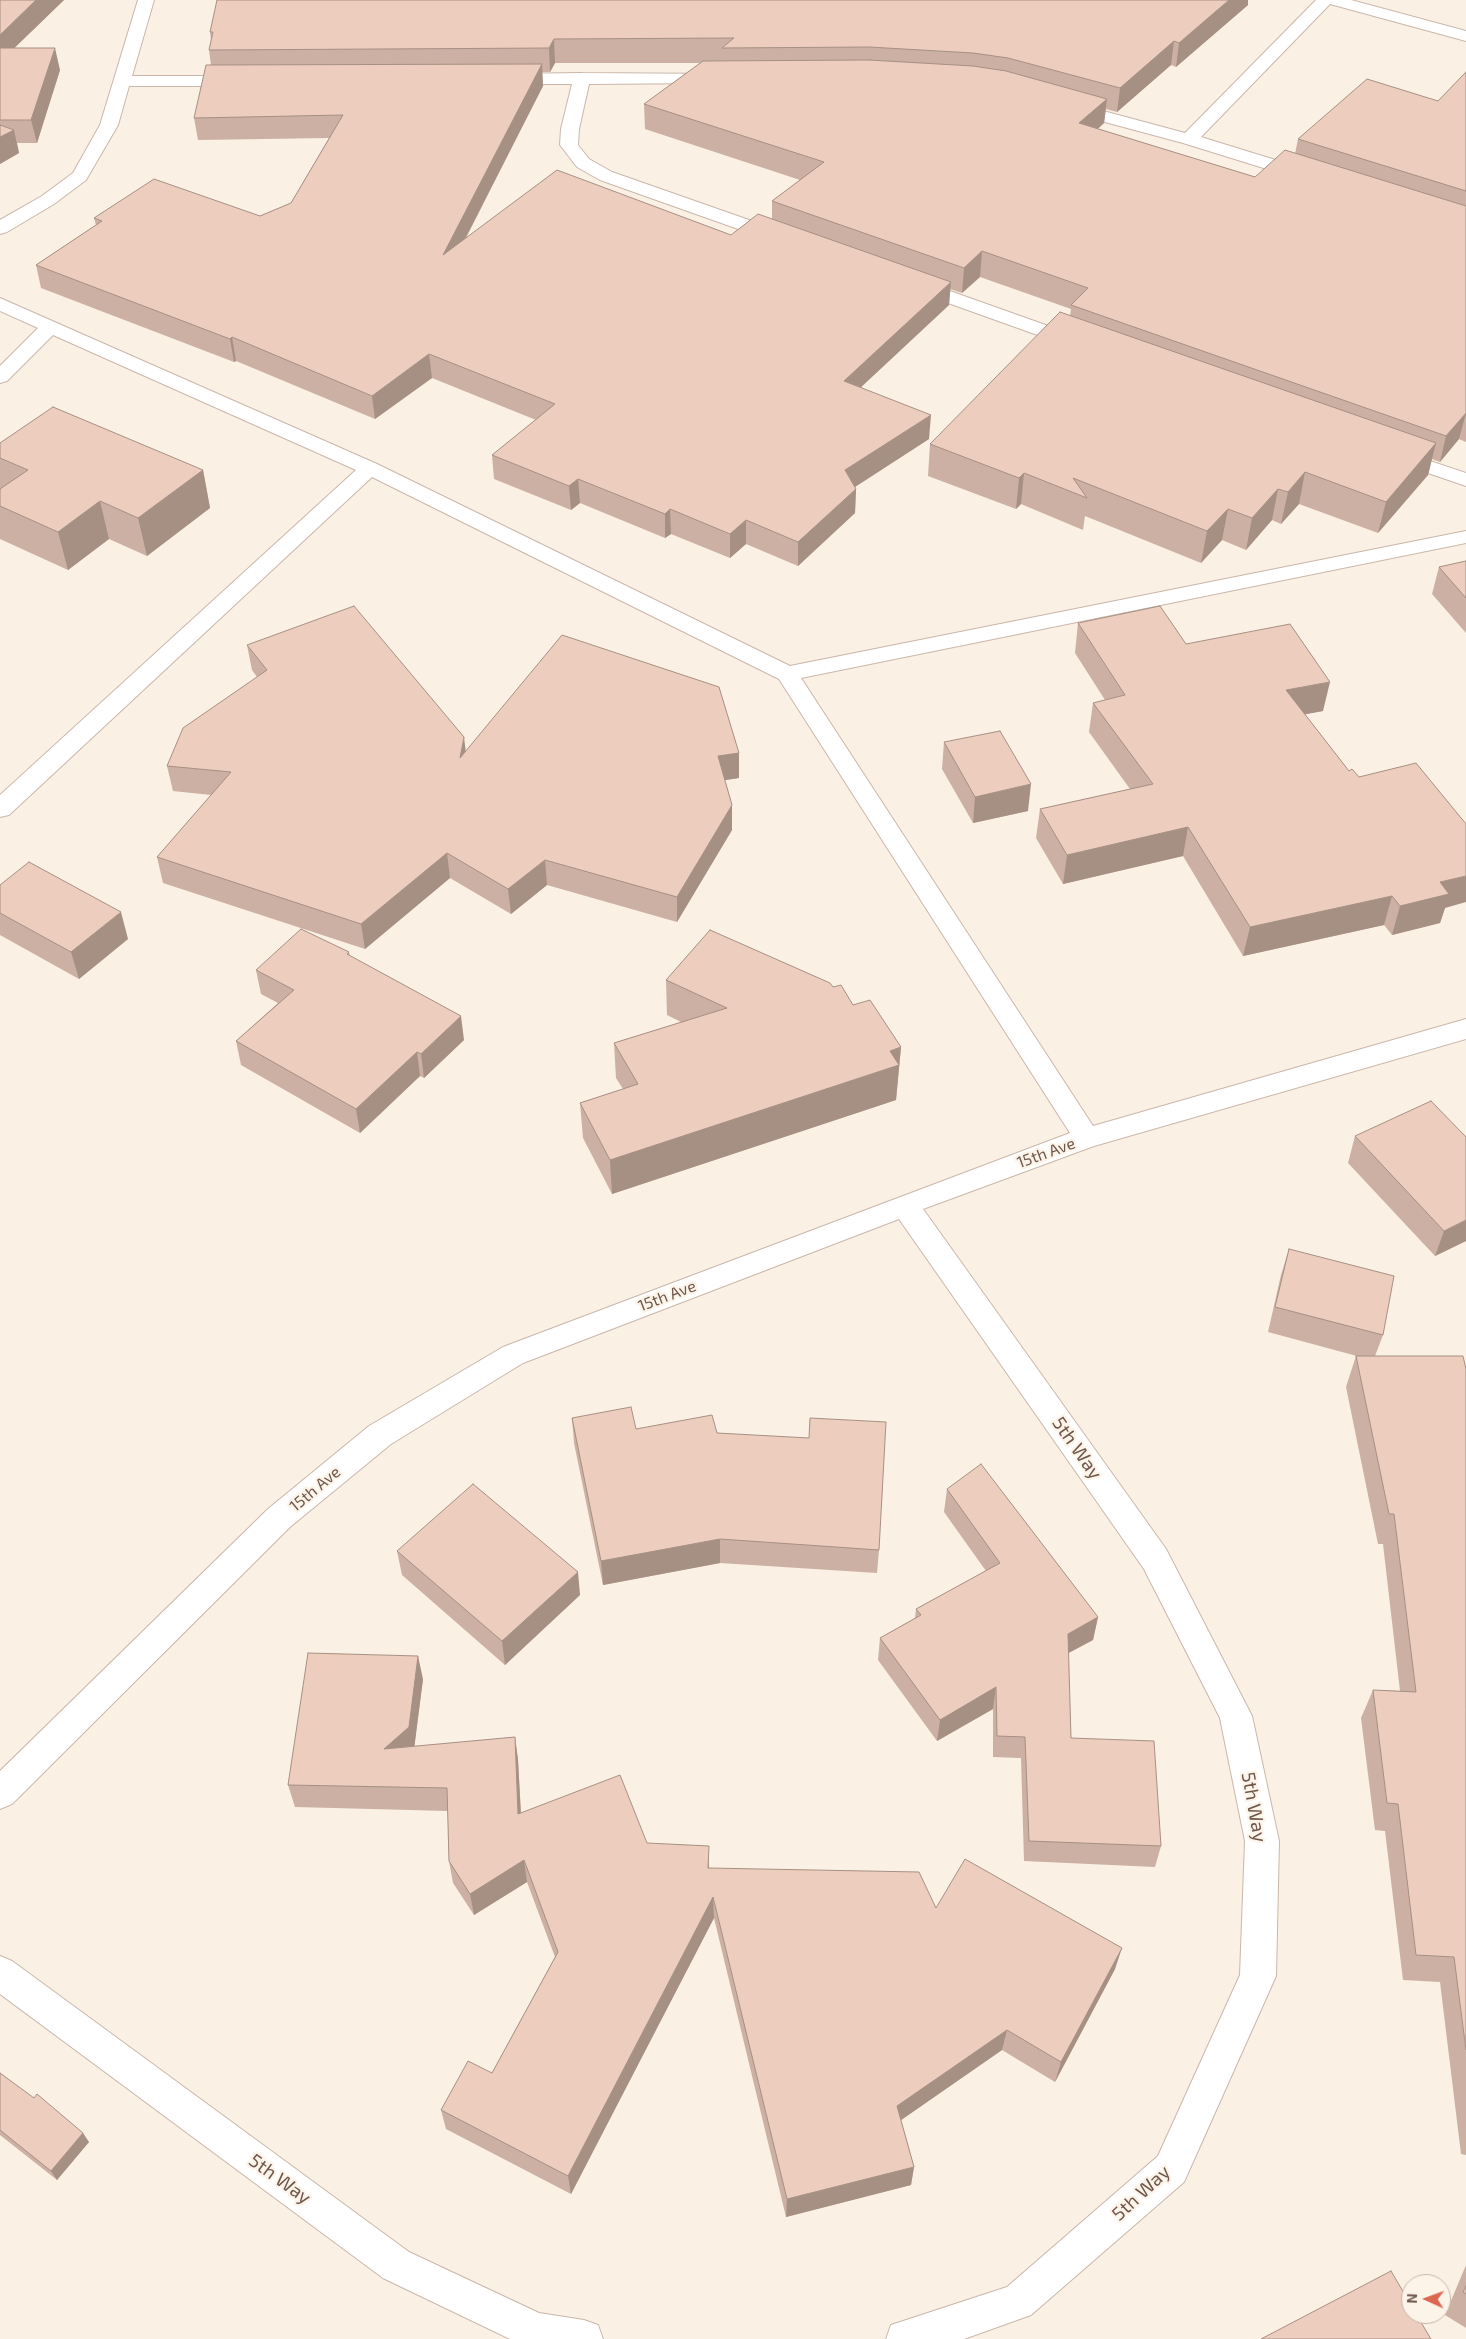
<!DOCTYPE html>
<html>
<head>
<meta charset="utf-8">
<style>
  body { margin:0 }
  #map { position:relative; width:1466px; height:2339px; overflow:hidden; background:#faf0e3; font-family:"Exo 2",sans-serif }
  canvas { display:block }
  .north { position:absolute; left:1401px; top:2274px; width:50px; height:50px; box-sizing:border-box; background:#fdf4e9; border:1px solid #c5b5aa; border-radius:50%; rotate:272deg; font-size:14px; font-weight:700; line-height:20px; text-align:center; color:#70564b }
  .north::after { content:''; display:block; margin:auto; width:18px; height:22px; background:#db6751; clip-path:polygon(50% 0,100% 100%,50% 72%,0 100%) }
</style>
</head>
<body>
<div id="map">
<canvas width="1466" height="2339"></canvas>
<div class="north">N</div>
</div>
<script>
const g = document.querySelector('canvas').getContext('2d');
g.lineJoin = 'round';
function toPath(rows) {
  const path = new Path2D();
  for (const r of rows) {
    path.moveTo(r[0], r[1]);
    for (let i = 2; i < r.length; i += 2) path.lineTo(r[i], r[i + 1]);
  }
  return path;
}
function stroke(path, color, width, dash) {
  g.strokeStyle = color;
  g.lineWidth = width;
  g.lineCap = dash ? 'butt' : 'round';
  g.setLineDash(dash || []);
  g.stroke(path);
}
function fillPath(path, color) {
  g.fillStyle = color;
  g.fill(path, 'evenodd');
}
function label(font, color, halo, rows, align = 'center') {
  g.font = font + ' "Exo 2",sans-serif';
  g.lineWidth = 4.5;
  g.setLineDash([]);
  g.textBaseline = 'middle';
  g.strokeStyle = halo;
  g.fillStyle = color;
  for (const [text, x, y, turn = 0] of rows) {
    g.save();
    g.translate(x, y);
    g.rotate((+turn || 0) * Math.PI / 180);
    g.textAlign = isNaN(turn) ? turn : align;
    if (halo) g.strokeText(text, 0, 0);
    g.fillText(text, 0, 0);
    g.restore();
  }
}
const minor = toPath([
  [138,0,154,0,132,76,240,76,246,77,249,81,246,85,240,86,129,86,118,125,86,180,54,204,7,232,0,234,0,220,42,196,73,173,100,125,138,0],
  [1316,0,1351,0,1466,31,1466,41,1330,4,1201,137,1311,171,1314,175,1311,179,1299,179,1183,143,1064,111,1061,107,1064,103,1070,102,1185,133,1316,0],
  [582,73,723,74,726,78,723,82,717,83,589,84,579,129,578,145,589,159,612,172,786,233,788,237,786,241,779,243,772,241,600,180,577,167,560,145,561,129,572,84,505,84,499,83,496,79,499,75,505,74,582,73],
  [916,279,1085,339,1088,343,1085,347,1078,349,1071,347,909,289,906,285,909,281,916,279],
  [0,298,377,464,790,666,1466,531,1466,543,801,678,1093,1126,1466,1019,1466,1039,1094,1146,923,1209,1166,1549,1252,1716,1279,1841,1276,1976,1184,2182,1031,2315,964,2339,886,2339,891,2325,1007,2287,1158,2156,1240,1975,1245,1841,1220,1718,1144,1569,899,1219,523,1363,391,1444,290,1527,12,1804,0,1809,0,1771,268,1509,369,1426,503,1347,1070,1133,779,679,372,477,9,815,0,817,0,795,356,470,53,335,7,381,0,383,0,366,38,328,0,311,0,298],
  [1394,449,1466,473,1466,486,1387,459,1384,455,1387,451,1394,449],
  [0,1956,12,1961,409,2252,539,2313,584,2320,598,2325,603,2339,510,2339,383,2278,0,1994,0,1956]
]);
const wall = toPath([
  [0,0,64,0,14,48,60,70,37,143,17,143,19,153,0,164],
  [1248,5,1176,67,1171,65,1117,112,1106,109,1104,123,1098,129,1255,177,1295,154,1298,139,1438,101,1466,72,1466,442,1459,439,1440,462,1432,459,1428,475,1378,533,1299,504,1281,524,1272,520,1246,550,1222,540,1201,563,1085,516,1083,530,1021,504,1016,509,928,476,930,444,1070,316,1071,309,980,277,962,293,950,289,949,305,861,387,929,439,855,487,856,489,855,513,798,566,746,544,730,558,671,534,665,538,580,503,571,510,494,479,492,455,536,420,432,378,375,419,236,361,234,362,41,288,36,265,96,225,94,218,260,216,291,203,329,138,198,140,194,118,211,65,209,50,211,40,210,32],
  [555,63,701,63,644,104,645,129,800,180,772,201,772,220,731,235,466,238,543,86,542,72,550,72],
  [0,443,203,470,210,508,147,556,109,539,68,570,0,539],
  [1466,561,1466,633,1432,594,1439,567],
  [1078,623,1186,644,1323,711,1305,714,1445,908,1440,923,1392,935,1384,925,1243,956,1183,856,1063,884,1036,838,1040,809,1130,789,1089,732,1093,703,1105,700,1075,653],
  [247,645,465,752,739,753,739,778,725,780,732,805,732,830,677,922,547,885,511,914,450,878,365,949,163,883,157,857,211,795,173,791,167,766,257,677,252,670],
  [944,742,1028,811,973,823,942,769],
  [0,885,128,939,79,979,0,935],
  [349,952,350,956,464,1040,424,1078,420,1076,360,1133,241,1065,236,1041,278,1003,261,994,256,970],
  [666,980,833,987,901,1047,896,1100,612,1194,583,1138,580,1103,623,1089,616,1078,614,1043,681,1022,667,1015],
  [1355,1136,1466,1241,1435,1256,1348,1163],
  [1289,1249,1383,1335,1375,1356,1466,1369,1466,2155,1461,2154,1440,1982,1403,1980,1385,1831,1375,1830,1361,1718,1373,1690,1400,1691,1383,1544,1378,1544,1346,1387,1356,1356,1357,1356,1268,1332,1281,1275],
  [572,1418,636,1429,717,1433,879,1550,877,1573,720,1563,603,1585,574,1443],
  [947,1489,1098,1617,1093,1640,1068,1653,1071,1738,1161,1846,1155,1867,1024,1861,1021,1758,993,1757,993,1709,937,1741,878,1660,880,1638,915,1618,916,1609,986,1571,944,1512],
  [397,1551,580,1595,505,1665,402,1575],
  [423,1679,414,1747,515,1737,518,1760,521,1813,647,1843,709,1868,936,1908,1115,1969,1055,2082,1002,2050,901,2120,914,2167,911,2185,786,2217,714,1918,571,2194,446,2129,441,2110,492,2073,555,1957,527,1882,474,1915,453,1883,449,1861,448,1811,295,1807,288,1785],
  [0,2073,89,2142,57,2180,0,2135],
  [1466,2265,1466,2328,1445,2315]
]);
const shadedWall = toPath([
  [36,0,64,0,0,62,0,35],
  [1229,0,1248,0,1248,5,1176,67,1179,43],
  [554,39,555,63,550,72,549,48],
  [1174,41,1171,65,1117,112,1120,88],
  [55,48,60,70,37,143,31,120],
  [542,64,543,86,445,278,443,255],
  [1107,99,1104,123,1076,148,1079,123],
  [14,130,19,153,0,164,0,137],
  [982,251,980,277,962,293,964,268],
  [951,282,949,305,843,404,844,381],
  [232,337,236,361,234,362,230,339],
  [429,354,432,378,375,419,372,396],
  [1466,413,1459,439,1440,462,1446,436],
  [931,415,929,439,844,494,845,470],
  [1436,443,1428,475,1378,533,1386,502],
  [203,470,210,508,147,556,138,518],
  [1305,472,1299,504,1281,524,1288,492],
  [1024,473,1021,504,1016,509,1019,478],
  [578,479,580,503,571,510,569,486],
  [856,489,855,513,798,566,798,542],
  [1278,489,1272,520,1246,550,1252,518],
  [100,501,109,539,68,570,58,532],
  [670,509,671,534,665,538,665,514],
  [1228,509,1222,540,1201,563,1207,531],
  [746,520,746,544,730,558,730,534],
  [1330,682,1323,711,1280,719,1286,690],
  [464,737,467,762,460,758],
  [739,753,739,778,719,781,718,756],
  [1031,784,1028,811,973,823,975,797],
  [732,805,732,830,677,922,677,897],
  [1188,827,1183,856,1063,884,1067,855],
  [447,853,450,878,365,949,361,924],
  [545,860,547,885,511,914,508,889],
  [1466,876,1466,902,1445,908,1440,923,1392,935,1400,906,1440,882],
  [1392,896,1384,925,1243,956,1250,927],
  [121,912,128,939,79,979,71,952],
  [461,1016,464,1040,424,1078,421,1054],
  [901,1047,896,1100,612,1194,610,1160],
  [417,1052,420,1076,360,1133,356,1109],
  [1466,1220,1466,1241,1435,1256,1444,1231],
  [720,1539,720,1563,603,1585,601,1561],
  [578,1572,580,1595,505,1665,502,1641],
  [1098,1617,1093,1640,1063,1656,1068,1634],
  [418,1656,423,1679,414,1750,384,1749],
  [996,1687,993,1709,937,1741,940,1720],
  [515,1737,518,1760,522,1836,518,1814],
  [709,1846,709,1868,708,1890,708,1868],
  [524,1860,527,1882,474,1915,470,1894],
  [713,1897,714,1918,571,2194,568,2176],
  [1122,1948,1115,1969,1055,2082,1061,2062],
  [1007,2030,1002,2050,894,2125,897,2106],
  [83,2133,89,2142,57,2180,51,2171],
  [914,2167,911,2185,786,2217,787,2199]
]);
const building = toPath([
  [0,0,36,0,0,35,0,0],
  [217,0,1229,0,1179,43,1174,41,1120,88,1008,58,973,53,869,47,722,48,734,38,554,39,549,48,209,50,213,32,210,32,217,0],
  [0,48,55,48,31,120,0,120,0,48],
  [869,60,973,66,1006,71,1107,99,1079,123,1255,177,1285,150,1466,206,1466,413,1446,436,1071,305,1088,288,982,251,964,268,772,201,824,162,644,104,703,61,869,60],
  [542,64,443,255,557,170,731,235,758,214,951,282,844,381,931,415,845,470,856,489,798,542,746,520,730,534,670,509,665,514,578,479,569,486,492,455,555,404,429,354,372,396,232,337,230,339,36,265,102,221,94,218,154,179,260,216,291,203,343,115,194,118,206,65,542,64],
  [1466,72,1466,191,1298,139,1367,79,1438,101,1466,72],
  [0,125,14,130,0,137,0,125],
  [1060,312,1436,443,1386,502,1305,472,1288,492,1278,489,1252,518,1228,509,1207,531,1073,478,1087,498,1024,473,1019,478,930,444,1060,312],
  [53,407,203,470,138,518,100,501,58,532,0,506,0,489,28,470,0,458,0,443,53,407],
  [1466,561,1466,598,1439,567,1466,561],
  [354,606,464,737,460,758,562,635,719,687,739,753,718,756,732,805,677,897,545,860,508,889,447,853,361,924,157,857,231,772,167,766,183,728,267,670,247,645,354,606],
  [1160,606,1186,644,1290,624,1330,682,1286,690,1349,771,1352,769,1359,777,1416,763,1466,824,1466,876,1440,882,1449,894,1400,906,1392,896,1250,927,1188,827,1067,855,1040,809,1153,784,1093,703,1125,695,1078,623,1160,606],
  [1000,731,1031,784,975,797,944,742,1000,731],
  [29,862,121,912,71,952,0,913,0,885,29,862],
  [301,929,349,952,347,954,461,1016,421,1054,417,1052,356,1109,236,1041,294,990,256,970,301,929],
  [710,930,830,983,833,987,841,985,853,1005,870,1000,901,1047,890,1051,899,1065,610,1160,580,1103,638,1084,614,1043,727,1008,666,980,710,930],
  [1431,1101,1466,1137,1466,1220,1444,1231,1355,1136,1431,1101],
  [1289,1249,1394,1276,1383,1335,1275,1307,1289,1249],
  [1356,1356,1463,1356,1466,1369,1466,2050,1454,1957,1416,1955,1398,1804,1387,1803,1373,1690,1416,1692,1394,1514,1389,1514,1356,1356],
  [631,1407,636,1429,712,1415,717,1433,809,1438,810,1418,886,1422,879,1550,720,1539,601,1561,572,1418,631,1407],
  [981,1464,1098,1617,1068,1634,1071,1738,1154,1741,1161,1846,1029,1841,1025,1737,997,1736,996,1687,940,1720,880,1638,921,1615,916,1609,1000,1563,947,1489,981,1464],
  [473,1484,578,1572,502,1641,397,1551,473,1484],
  [308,1653,418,1656,409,1727,384,1749,515,1737,518,1814,620,1775,647,1843,709,1846,708,1868,919,1872,936,1908,965,1859,1122,1948,1061,2062,1007,2030,897,2106,914,2167,787,2199,713,1897,568,2176,441,2110,468,2061,492,2073,558,1952,524,1860,470,1894,449,1861,447,1788,288,1785,308,1653],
  [0,2073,34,2098,37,2094,83,2133,51,2171,0,2130,0,2073],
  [1391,2271,1411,2305,1411,2314,1416,2314,1431,2339,1261,2339,1391,2271],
  [1466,2286,1466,2294,1463,2292,1466,2286]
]);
const streetNames = [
  ["15th Ave",1046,1153,-20],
  ["15th Ave",667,1296,-21],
  ["15th Ave",315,1489,-40]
];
const nearStreetnames = [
  ["5th Way",1077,1448,55],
  ["5th Way",1254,1807,80],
  ["5th Way",280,2179,36],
  ["5th Way",1141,2193,-43]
];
stroke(minor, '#cab7ab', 2);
fillPath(minor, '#fff');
fillPath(wall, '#ccb0a3');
fillPath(shadedWall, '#a69084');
fillPath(building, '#edcdbd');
stroke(building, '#a69084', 1);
label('16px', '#70564b', '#fdf4e9', streetNames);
label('19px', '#70564b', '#fdf4e9', nearStreetnames);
</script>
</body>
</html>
